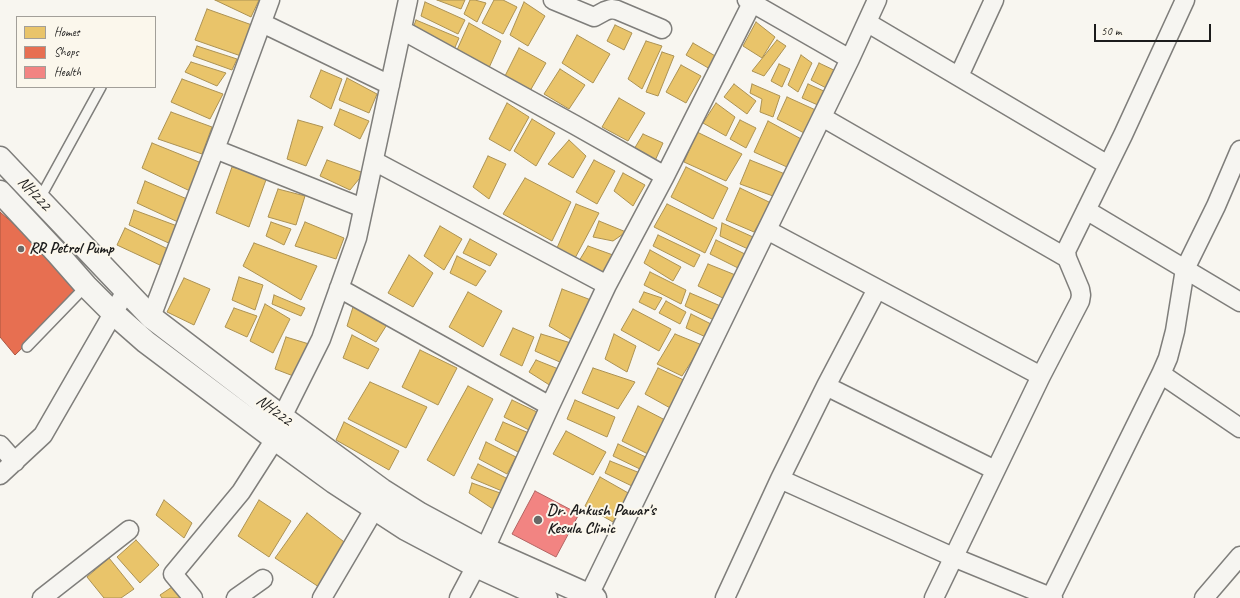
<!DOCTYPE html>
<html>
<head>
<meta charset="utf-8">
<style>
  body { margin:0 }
  #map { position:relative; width:1240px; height:598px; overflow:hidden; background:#f8f6f0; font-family:Caveat,sans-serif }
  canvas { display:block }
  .legend { position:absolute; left:16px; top:16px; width:140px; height:72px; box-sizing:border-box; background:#fbf7ec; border:1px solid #a29f99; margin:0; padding:5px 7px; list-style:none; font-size:12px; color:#1c1c1c }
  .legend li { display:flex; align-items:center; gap:8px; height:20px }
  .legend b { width:20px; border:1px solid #a29f99 }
  .scale { position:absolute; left:1094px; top:24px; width:117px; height:18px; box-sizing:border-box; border:2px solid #1c1c1c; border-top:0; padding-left:5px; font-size:12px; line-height:14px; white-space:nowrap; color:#1c1c1c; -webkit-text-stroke:3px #fbf7ec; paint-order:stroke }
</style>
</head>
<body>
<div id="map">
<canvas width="1240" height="598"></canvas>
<ul class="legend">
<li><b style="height:11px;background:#e9c46a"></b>Homes</li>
<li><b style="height:11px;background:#e76f51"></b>Shops</li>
<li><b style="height:11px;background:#f28482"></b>Health</li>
</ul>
<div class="scale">50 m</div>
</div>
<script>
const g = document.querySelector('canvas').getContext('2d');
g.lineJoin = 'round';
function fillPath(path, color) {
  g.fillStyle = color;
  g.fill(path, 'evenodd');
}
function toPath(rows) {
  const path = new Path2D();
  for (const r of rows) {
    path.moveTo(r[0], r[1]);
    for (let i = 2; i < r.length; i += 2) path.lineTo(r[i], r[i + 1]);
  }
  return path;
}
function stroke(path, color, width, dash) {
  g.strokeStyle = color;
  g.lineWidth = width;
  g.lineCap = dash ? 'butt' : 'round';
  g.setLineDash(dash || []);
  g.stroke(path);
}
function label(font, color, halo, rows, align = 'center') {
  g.font = font + ' Caveat,sans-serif';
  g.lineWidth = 4;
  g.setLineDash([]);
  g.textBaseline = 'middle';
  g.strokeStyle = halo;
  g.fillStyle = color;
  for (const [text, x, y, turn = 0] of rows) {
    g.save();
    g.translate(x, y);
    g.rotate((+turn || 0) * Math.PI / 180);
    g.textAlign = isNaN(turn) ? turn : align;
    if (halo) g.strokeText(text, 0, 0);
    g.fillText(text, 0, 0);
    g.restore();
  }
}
const homes = toPath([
  [215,0,259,0,251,17,215,0],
  [437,0,465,0,461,9,437,0],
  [470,0,475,0,486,3,477,22,464,14,470,0],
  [494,0,503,0,517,7,503,34,482,23,494,0],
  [425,2,465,20,458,34,421,16,425,2],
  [524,2,545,16,528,46,510,35,524,2],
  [207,9,252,25,241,56,195,40,207,9],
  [416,20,459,38,453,52,412,31,416,20],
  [756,22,775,37,762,58,743,46,756,22],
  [469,23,501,41,488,70,457,50,469,23],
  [615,25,632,33,624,50,607,41,615,25],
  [577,35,610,54,593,83,562,63,577,35],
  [777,40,786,46,764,76,752,71,777,40],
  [646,41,662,46,642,89,628,79,646,41],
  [693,43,717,57,710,69,686,55,693,43],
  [197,46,237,59,232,70,193,56,197,46],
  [519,48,546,63,530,91,505,76,519,48],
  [662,52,674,56,658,96,646,92,662,52],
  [801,55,812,63,798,92,788,85,801,55],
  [191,62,226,73,217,86,185,72,191,62],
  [819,63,838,72,830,90,811,80,819,63],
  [779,64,790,69,782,87,771,81,779,64],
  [681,65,701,76,686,103,666,92,681,65],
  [560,69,585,85,569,109,544,94,560,69],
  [321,70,342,79,331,109,310,97,321,70],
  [347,78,377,94,369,113,339,100,347,78],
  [182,79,223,94,210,119,171,102,182,79],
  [734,84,756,101,747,114,724,97,734,84],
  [752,84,780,96,773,117,760,112,762,99,750,93,752,84],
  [808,84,826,92,820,106,802,98,808,84],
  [787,97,820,112,808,135,777,119,787,97],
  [619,98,645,113,628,141,602,127,619,98],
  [507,103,529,117,510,151,489,139,507,103],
  [716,103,735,117,726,136,703,123,716,103],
  [340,109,369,121,360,139,334,125,340,109],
  [171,112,212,127,202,154,158,139,171,112],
  [532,119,555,133,536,166,514,151,532,119],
  [298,120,323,127,306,166,287,159,298,120],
  [740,120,756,128,746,148,730,139,740,120],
  [768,121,803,140,787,167,754,152,768,121],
  [697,132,742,154,726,181,684,162,697,132],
  [643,134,663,143,654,163,633,151,643,134],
  [569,140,586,156,573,178,548,164,569,140],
  [152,143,204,164,190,191,142,168,152,143],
  [488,156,506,164,489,199,473,187,488,156],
  [327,160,364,173,350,190,320,176,327,160],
  [594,160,615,171,597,204,576,192,594,160],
  [750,160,785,174,773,196,740,184,750,160],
  [232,167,267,177,249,227,216,213,232,167],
  [686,167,728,188,713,219,671,197,686,167],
  [623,173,645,185,633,206,614,191,623,173],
  [525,178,571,202,552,241,503,214,525,178],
  [145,181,187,199,178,222,137,203,145,181],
  [740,188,771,203,754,232,726,220,740,188],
  [278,189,305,196,296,225,268,217,278,189],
  [576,204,599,213,574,260,557,248,576,204],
  [667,204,717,228,705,253,654,227,667,204],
  [134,210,180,227,173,245,129,225,134,210],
  [599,221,626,232,613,241,593,237,599,221],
  [271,222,291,229,284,245,266,236,271,222],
  [305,222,344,238,336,259,295,246,305,222],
  [722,223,753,237,748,249,720,236,722,223],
  [440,226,462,239,444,270,424,256,440,226],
  [125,228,170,250,162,266,117,245,125,228],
  [658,235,700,255,694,267,653,246,658,235],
  [470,239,497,254,490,266,463,253,470,239],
  [716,240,747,255,738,268,710,254,716,240],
  [254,243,317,266,301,300,243,266,254,243],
  [588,246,613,255,603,275,579,261,588,246],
  [650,250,681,267,673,281,644,263,650,250],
  [409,255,433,273,413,307,388,293,409,255],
  [457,256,486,271,476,286,450,273,457,256],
  [708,264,738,276,729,301,698,286,708,264],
  [650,272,686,290,681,304,644,285,650,272],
  [239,277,263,285,255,310,232,300,239,277],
  [184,278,210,289,194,325,167,312,184,278],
  [562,289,591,300,574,341,549,326,562,289],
  [468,292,502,311,483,347,449,327,468,292],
  [644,292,662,298,655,310,639,302,644,292],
  [690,293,723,307,716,321,685,306,690,293],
  [274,295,305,308,301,316,272,304,274,295],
  [666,301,686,312,680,324,659,313,666,301],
  [265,304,290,319,273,353,250,341,265,304],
  [354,304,388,323,376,342,347,326,354,304],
  [234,308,257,316,247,337,225,327,234,308],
  [633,309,671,329,659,351,621,330,633,309],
  [691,314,715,326,708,338,686,328,691,314],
  [513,328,534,337,522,366,500,355,513,328],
  [541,334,571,343,562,363,535,351,541,334],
  [614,334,636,346,627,372,605,359,614,334],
  [675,334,702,345,682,376,657,364,675,334],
  [352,335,379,349,368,369,343,358,352,335],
  [286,337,309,344,296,377,275,369,286,337],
  [420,350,457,368,438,405,402,387,420,350],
  [536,360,561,370,551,386,529,372,536,360],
  [593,368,635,382,618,409,582,393,593,368],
  [658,368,688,382,672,409,645,394,658,368],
  [370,382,427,407,406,448,348,419,370,382],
  [468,386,493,399,454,476,427,460,468,386],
  [512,400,537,412,529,430,504,417,512,400],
  [575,400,615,417,607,437,567,419,575,400],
  [638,406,667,421,650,455,622,441,638,406],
  [344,422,399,451,389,470,336,440,344,422],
  [503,422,529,433,520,453,495,440,503,422],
  [566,431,606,452,593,475,553,454,566,431],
  [486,442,516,457,507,474,479,459,486,442],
  [618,444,650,459,644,471,613,456,618,444],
  [610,461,640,473,634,487,605,473,610,461],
  [478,464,508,479,502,491,471,478,478,464],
  [600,477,630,494,613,522,585,506,600,477],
  [472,483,503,494,493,509,469,493,472,483],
  [164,500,192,523,184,538,156,515,164,500],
  [259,500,291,521,269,557,238,536,259,500],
  [307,513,348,545,322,589,275,558,307,513],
  [136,540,159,565,140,583,117,557,136,540],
  [109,558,134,589,121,598,104,598,87,577,109,558],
  [172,587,181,598,162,598,160,595,172,587]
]);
const shops = toPath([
  [0,212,86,286,15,355,0,337,0,212]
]);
const health = toPath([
  [535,491,579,514,556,557,512,534,535,491]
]);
const service = toPath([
  [39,200,101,87],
  [27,347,86,286]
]);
const minor = toPath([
  [553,0,594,17,605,11,611,9,617,10,662,29],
  [747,0,850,59],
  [262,23,390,85],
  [868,23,1108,165],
  [402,30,575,125,665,176],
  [959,76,994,0],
  [822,117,1067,258],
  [215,149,363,208],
  [374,161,607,285],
  [1086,210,1240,302],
  [767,230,1041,376],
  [339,288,550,406],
  [151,317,223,128,270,0],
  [1161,374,1240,428],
  [826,386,995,470],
  [282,417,321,339,357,238,408,0],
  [0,445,15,462],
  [0,475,43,435,126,291],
  [780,479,953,557,1053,598],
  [589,595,850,59,877,0],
  [1051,597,1161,374,1168,358,1175,331,1185,269,1216,206,1240,150],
  [42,598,129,530],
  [193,598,173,574,241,492,275,439],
  [236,598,263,579],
  [322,598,375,508],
  [459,598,485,549,550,406,607,285,665,176,752,3],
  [725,598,780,479,826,386,877,289],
  [934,598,1041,376,1080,301,1081,295,1080,289,1067,258,1066,251,1123,135,1185,0],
  [1204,598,1240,556]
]);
const trunk = toPath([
  [0,158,151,317,282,417,382,490,420,514,485,549,595,598],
  [0,192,57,253,86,286,113,313,146,342,275,439,334,482,406,529,476,566,546,598]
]);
const markers = [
  [21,249,4,"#696866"],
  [538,520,5,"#696866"]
];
const streetNames = [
  ["NH222",34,194,47],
  ["NH222",274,411,37]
];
const poiNames = [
  ["RR Petrol Pump",29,249],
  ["Dr. Ankush Pawar's",547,511],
  ["Kesula Clinic",547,529]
];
fillPath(homes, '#e9c46a');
stroke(homes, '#ac9253', 1);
fillPath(shops, '#e76f51');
stroke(shops, '#aa5641', 1);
fillPath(health, '#f28482');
stroke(health, '#b26563', 1);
stroke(service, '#7f7e7b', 12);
stroke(minor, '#7f7e7b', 21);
stroke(trunk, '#7f7e7b', 25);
stroke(service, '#f6f5f1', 9);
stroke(minor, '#f6f5f1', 18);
stroke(trunk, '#f6f5f1', 22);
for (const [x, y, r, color] of markers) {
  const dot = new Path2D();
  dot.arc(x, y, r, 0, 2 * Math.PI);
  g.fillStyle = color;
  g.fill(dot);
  stroke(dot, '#fbf7ec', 1.5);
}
label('16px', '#1c1c1c', '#fbf7ec', streetNames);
label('bold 16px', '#1c1c1c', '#fbf7ec', poiNames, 'left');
</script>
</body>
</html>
